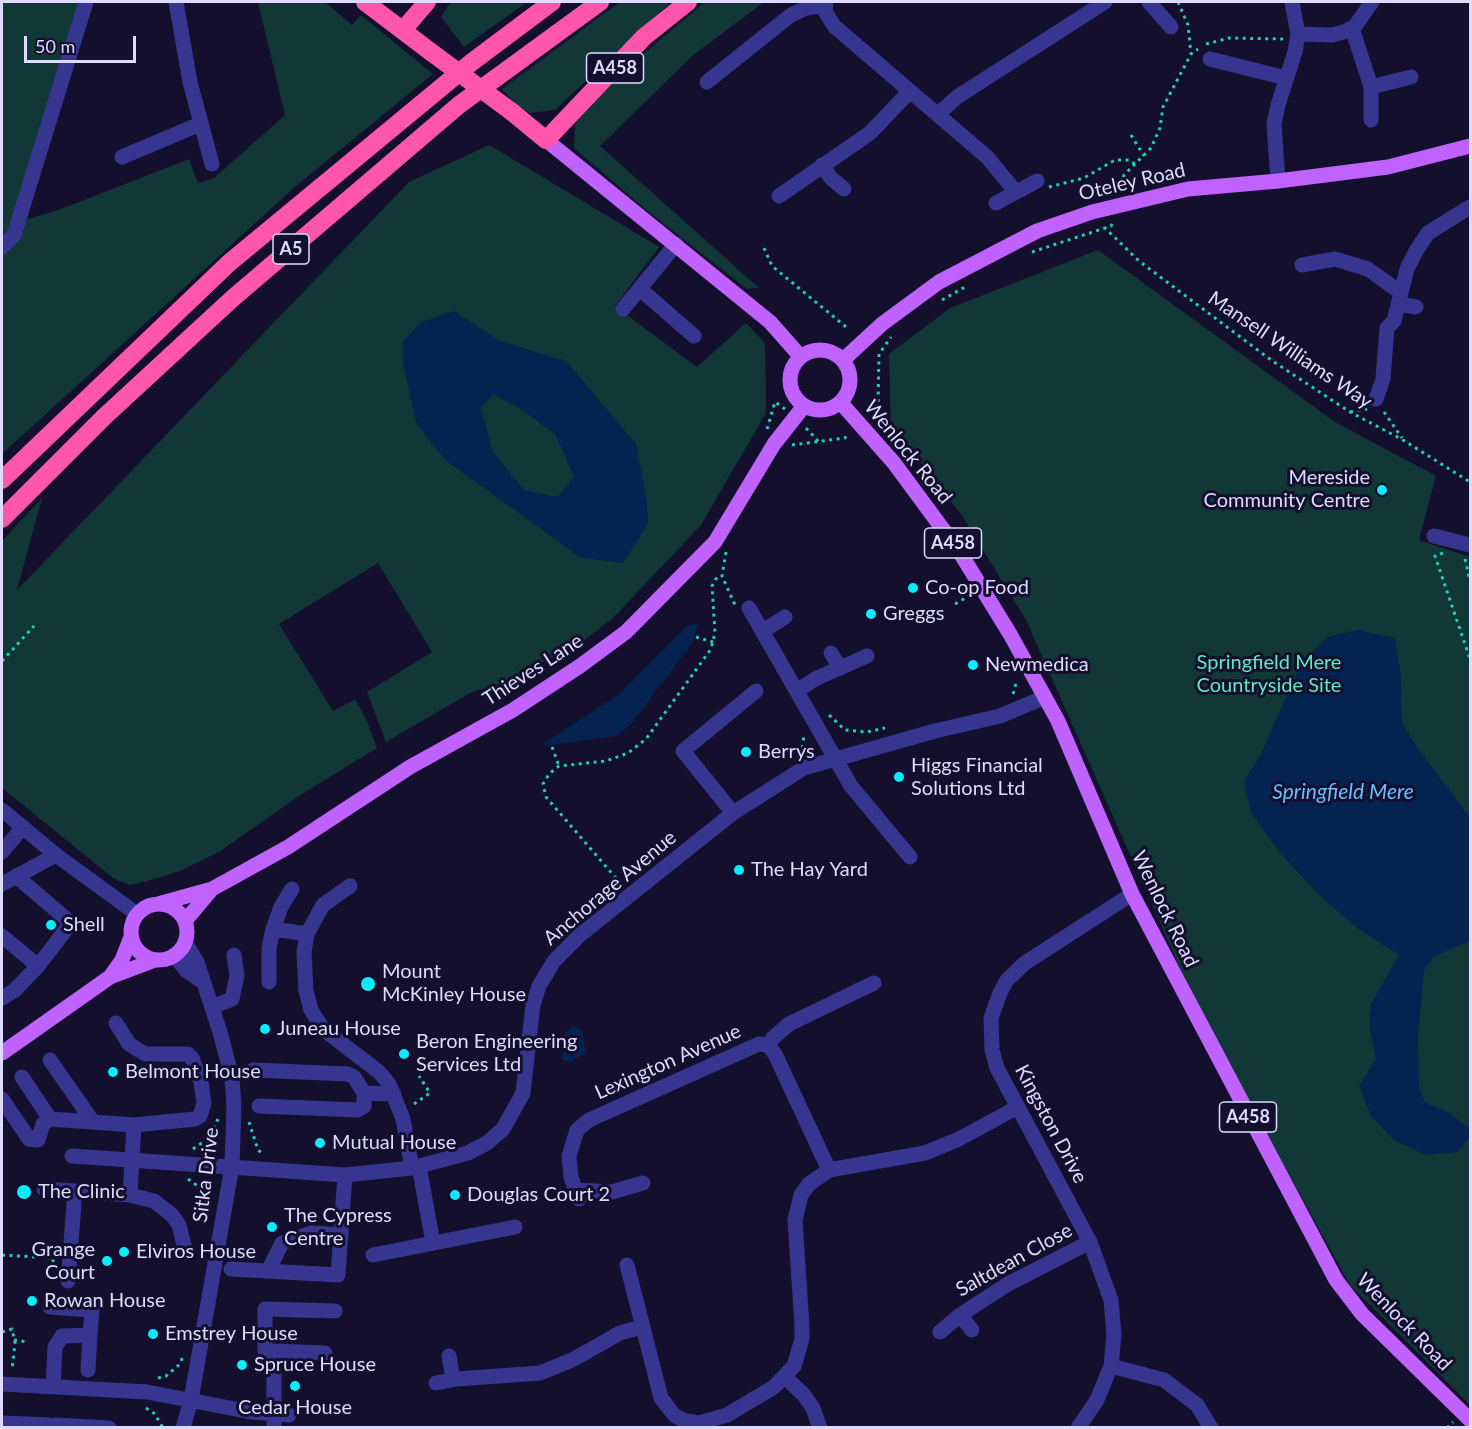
<!DOCTYPE html>
<html>
<head>
<meta charset="utf-8">
<style>
  body { margin:0 }
  #map { position:relative; width:1472px; height:1429px; overflow:hidden; background:#130f2d; font-family:Lato,sans-serif }
  canvas { display:block }
  .frame { position:absolute; inset:0; border:3px solid #dedbff; pointer-events:none }
  .scale { position:absolute; left:24px; top:36px; width:112px; height:27px; box-sizing:border-box; border:3px solid #dedbff; border-top:0; padding-left:8px; font-size:18px; line-height:21px; white-space:nowrap; color:#dedbff; -webkit-text-stroke:4px #130f2d; paint-order:stroke }
</style>
</head>
<body>
<div id="map">
<canvas width="1472" height="1429"></canvas>
<div class="frame"></div>
<div class="scale">50 m</div>
</div>
<script>
const g = document.querySelector('canvas').getContext('2d');
g.lineJoin = 'round';
function fillPath(path, color) {
  g.fillStyle = color;
  g.fill(path, 'evenodd');
}
function toPath(rows) {
  const path = new Path2D();
  for (const r of rows) {
    if (r.length === 3) {
      path.moveTo(r[0] + r[2], r[1]);
      path.arc(r[0], r[1], r[2], 0, 2 * Math.PI);
      continue;
    }
    path.moveTo(r[0], r[1]);
    for (let i = 2; i < r.length; i += 2) path.lineTo(r[i], r[i + 1]);
  }
  return path;
}
function stroke(path, color, width, dash) {
  g.strokeStyle = color;
  g.lineWidth = width;
  g.lineCap = dash ? 'butt' : 'round';
  g.setLineDash(dash || []);
  g.stroke(path);
}
function label(font, color, halo, rows, align = 'center') {
  g.font = font + ' Lato,sans-serif';
  g.lineWidth = 6;
  g.setLineDash([]);
  g.textBaseline = 'middle';
  g.strokeStyle = halo;
  g.fillStyle = color;
  for (const [text, x, y, turn = 0] of rows) {
    g.save();
    g.translate(x, y);
    g.rotate((+turn || 0) * Math.PI / 180);
    g.textAlign = isNaN(turn) ? turn : align;
    if (halo) g.strokeText(text, 0, 0);
    g.fillText(text, 0, 0);
    g.restore();
  }
}
const green = toPath([
  [2,2,79,2,10,224,56,211,189,159,198,183,214,178,285,115,258,2,325,2,352,25,361,15,433,74,296,186,2,454],
  [451,2,527,2,464,47,441,17],
  [620,2,671,2,555,110,530,113,517,106,502,89],
  [705,2,764,2,692,56,600,146,759,288,747,289,645,209,574,148,575,124,584,112,621,73],
  [489,145,659,247,615,306,697,367,746,323,765,343,766,413,701,525,613,618,579,644,497,685,472,692,386,742,367,692,432,652,378,563,279,624,333,711,355,699,367,721,377,748,299,796,219,852,180,871,147,881,130,885,113,878,2,788,2,541,42,498,17,590,409,182],
  [1098,250,1335,422,1436,476,1419,540,1470,557,1470,1405,1350,1285,1242,1089,1181,970,1026,620,961,514,891,427,889,354,950,308]
]);
const water = toPath([
  [454,311,500,341,566,361,636,444,647,500,648,524,623,563,581,558,444,459,416,422,403,363,403,341,421,322],
  [493,394,522,410,555,434,574,476,557,497,524,490,493,452,481,408],
  [698,624,693,642,632,723,617,736,545,746,544,743,621,693,689,625],
  [1357,630,1395,638,1401,676,1402,722,1418,749,1470,818,1470,941,1434,956,1424,971,1418,1037,1419,1087,1425,1102,1449,1113,1470,1129,1470,1136,1458,1152,1425,1155,1394,1140,1371,1116,1359,1086,1376,1059,1369,1024,1371,1004,1399,955,1357,928,1318,894,1280,853,1251,813,1244,781,1261,754,1300,665,1327,637],
  [573,1026,582,1031,586,1052,571,1062,562,1060,564,1034]
]);
const path = toPath([
  [1178,2,1188,25,1191,54],
  [1206,44,1229,38,1283,39],
  [1131,135,1144,156],
  [1049,187,1084,178,1115,160,1129,160,1135,164],
  [1121,192,1124,175,1151,148,1160,128,1163,107,1191,54,1198,49],
  [1104,227,1139,261,1271,360,1350,412,1403,440,1470,482],
  [764,248,772,266,846,327],
  [1032,252,1111,226,1114,221],
  [942,300,965,287],
  [867,411,878,404,879,354,891,337],
  [1350,412,1367,409],
  [1384,412,1402,438],
  [806,428,819,442],
  [767,429,775,402,785,409],
  [792,445,845,438,848,433],
  [726,552,722,576,735,605],
  [1443,553,1435,556,1470,659],
  [1465,559,1470,581],
  [955,604,969,596],
  [696,637,713,642],
  [2,661,34,626],
  [1013,694,1017,680],
  [829,715,845,730,867,732,885,728],
  [552,747,559,766],
  [798,754,802,749,804,735],
  [621,884,546,797,543,784,549,774,559,766,606,761,628,753,646,739,711,649,715,633,712,586,717,577,722,576],
  [414,1104,430,1093,419,1076],
  [249,1122,258,1150,263,1154],
  [193,1149,209,1138,218,1119],
  [188,1179,199,1187,210,1209],
  [2,1255,53,1258,53,1266],
  [2,1332,12,1329,15,1343,12,1370],
  [14,1340,27,1342],
  [158,1378,166,1376,180,1364,183,1356],
  [146,1408,155,1414,163,1428],
  [1447,1428,1453,1422]
]);
const minor = toPath([
  [176,2,190,82,212,164],
  [826,2,825,11,834,26,987,157,1016,192],
  [1149,2,1171,27],
  [1352,28,1371,87,1411,77],
  [1298,34,1332,35,1344,32,1355,26,1372,2],
  [1210,59,1286,78],
  [707,82,791,15,806,8,825,5],
  [1371,87,1371,120],
  [938,114,957,97,1105,2],
  [122,157,200,124],
  [822,165,831,178,844,189],
  [1278,181,1274,124,1278,105,1295,52,1298,34,1292,2],
  [779,196,870,133,910,91],
  [996,203,1037,181],
  [2,247,14,235,86,2],
  [1302,265,1335,259,1368,269,1400,292],
  [640,289,694,336],
  [1398,304,1416,307],
  [623,309,676,244],
  [1376,399,1383,379,1387,328,1394,321,1407,269,1416,251,1428,233,1470,207],
  [1434,536,1470,545],
  [749,608,851,786,910,857],
  [763,631,785,617],
  [831,653,840,668],
  [798,690,817,678,867,656],
  [2,810,56,855,137,914],
  [733,813,683,751,756,691],
  [2,852,23,827],
  [2,884,56,855],
  [350,886,323,905,307,934,304,952,306,991,311,1010,323,1029,379,1072,389,1084,403,1119,412,1168],
  [273,929,281,907,292,889],
  [2,936,38,966],
  [174,955,186,970,203,982],
  [269,982,269,948,273,929,307,934],
  [2,998,15,990,38,966,71,923,16,876],
  [212,1007,232,999,237,976,234,955],
  [116,1023,129,1044,145,1054,188,1054,192,1058,201,1082,204,1103,200,1116,195,1119,134,1125,130,1195,154,1201,172,1215,179,1225,186,1253],
  [768,1045,773,1038,789,1024,874,983],
  [50,1060,93,1122],
  [253,1070,348,1074,354,1077,364,1093,394,1094],
  [22,1077,50,1119,134,1125],
  [2,1099,29,1139,38,1140,43,1124,50,1119],
  [259,1106,358,1110,364,1106,364,1093],
  [72,1156,345,1175,412,1168,468,1153,487,1143,503,1129,523,1093,533,1005,539,986,554,961,580,935,733,813,804,768,935,731,1000,716,1045,697],
  [419,1166,433,1243],
  [44,1189,130,1195],
  [576,1190,612,1192,643,1183],
  [579,1199,571,1177,569,1156,577,1130,589,1120,759,1044,768,1045,775,1054,829,1170],
  [373,1255,515,1227],
  [627,1265,661,1398,675,1416,686,1421,699,1423,727,1415,774,1387,794,1366,802,1339,802,1326,795,1220,801,1195,809,1184,829,1170,925,1153,959,1139,1016,1108],
  [231,1269,338,1275,345,1175],
  [268,1271,282,1243,311,1233,341,1235],
  [68,1281,75,1191],
  [50,1307,92,1310,90,1335],
  [960,1315,972,1330],
  [940,1332,960,1315,1008,1284,1090,1242],
  [274,1351,265,1351,265,1309,335,1311],
  [449,1356,453,1379],
  [1111,1366,1164,1380,1197,1405,1211,1428],
  [785,1377,804,1395,813,1408,820,1428],
  [436,1383,457,1379,540,1373,572,1360,620,1333,641,1327],
  [2,1384,147,1392,251,1412,289,1415],
  [53,1386,55,1347,62,1336,90,1335,88,1370],
  [2,1423,49,1425],
  [55,1425,109,1428],
  [183,1428,191,1400,232,1166,234,1106,232,1078,220,1032,197,962,185,942],
  [274,1428,274,1351,325,1353],
  [1078,1428,1097,1400,1111,1366,1114,1335,1111,1300,1090,1242,997,1068,992,1050,991,1018,1000,993,1007,980,1025,963,1132,894]
]);
const major = toPath([
  [546,140,770,322,801,357],
  [820,380,30],
  [843,360,882,324,939,282,1037,231,1092,212,1188,189,1278,181,1388,167,1470,146],
  [841,403,894,463,959,551,1010,634,1058,721,1132,894,1336,1280,1362,1314,1470,1420],
  [158,904,212,889,288,847,410,767,513,710,580,666,626,632,715,542,774,444,804,406],
  [159,932,28],
  [185,921,212,889],
  [110,977,122,960,131,937],
  [2,1053,110,977,155,960]
]);
const highway = toPath([
  [365,2,431,52],
  [403,30,427,2],
  [512,112,546,140,644,37,688,2],
  [2,480,229,263,472,62,552,2],
  [2,519,104,417,233,298,459,105,600,2]
]);
const highwayBridge = toPath([
  [431,52,512,112]
]);
const markers = [
  [1382,490,6,"#07edff"],
  [913,588,6,"#07edff"],
  [871,614,6,"#07edff"],
  [973,665,6,"#07edff"],
  [746,752,6,"#07edff"],
  [899,777,6,"#07edff"],
  [739,870,6,"#07edff"],
  [51,925,6,"#07edff"],
  [368,984,8,"#07edff"],
  [265,1029,6,"#07edff"],
  [404,1054,6,"#07edff"],
  [113,1072,6,"#07edff"],
  [320,1143,6,"#07edff"],
  [24,1192,8,"#07edff"],
  [455,1195,6,"#07edff"],
  [272,1227,6,"#07edff"],
  [124,1252,6,"#07edff"],
  [107,1261,6,"#07edff"],
  [32,1301,6,"#07edff"],
  [153,1334,6,"#07edff"],
  [242,1365,6,"#07edff"],
  [295,1386,6,"#07edff"]
];
const shields = [
  [615,68,57],
  [291,249,36],
  [953,543,57],
  [1248,1117,57]
];
const shieldNames = [
  ["A458",615,68],
  ["A5",291,249],
  ["A458",953,543],
  ["A458",1248,1117]
];
const streetNames = [
  ["Oteley Road",1132,182,-13],
  ["Mansell Williams Way",1290,350,34],
  ["Wenlock Road",908,452,51],
  ["Thieves Lane",533,670,-33],
  ["Anchorage Avenue",610,888,-40],
  ["Wenlock Road",1165,909,64],
  ["Lexington Avenue",668,1062,-24],
  ["Kingston Drive",1051,1124,62],
  ["Sitka Drive",206,1175,-83],
  ["Saltdean Close",1014,1260,-29],
  ["Wenlock Road",1404,1322,46]
];
const poiNames = [
  ["Mereside",1370,478,"right"],
  ["Community Centre",1370,501,"right"],
  ["Co-op Food",925,588],
  ["Greggs",883,614],
  ["Newmedica",985,665],
  ["Berrys",758,752],
  ["Higgs Financial",911,766],
  ["Solutions Ltd",911,789],
  ["The Hay Yard",751,870],
  ["Shell",63,925],
  ["Mount",382,972],
  ["McKinley House",382,995],
  ["Juneau House",277,1029],
  ["Beron Engineering",416,1042],
  ["Services Ltd",416,1065],
  ["Belmont House",125,1072],
  ["Mutual House",332,1143],
  ["The Clinic",38,1192],
  ["Douglas Court 2",467,1195],
  ["The Cypress",284,1216],
  ["Centre",284,1239],
  ["Grange",95,1250,"right"],
  ["Court",95,1273,"right"],
  ["Elviros House",136,1252],
  ["Rowan House",44,1301],
  ["Emstrey House",165,1334],
  ["Spruce House",254,1365],
  ["Cedar House",295,1408,"center"]
];
const parkNames = [
  ["Springfield Mere",1269,663],
  ["Countryside Site",1269,686]
];
const waterNames = [
  ["Springfield Mere",1343,792]
];
fillPath(green, '#113836');
fillPath(water, '#052350');
stroke(path, '#24cabb', 3, [3, 4.5]);
stroke(minor, '#363691', 15);
stroke(major, '#c062ff', 15);
stroke(highway, '#ff56ac', 18);
stroke(highwayBridge, '#ff56ac', 18);
for (const [x, y, r, color] of markers) {
  const dot = new Path2D();
  dot.arc(x, y, r, 0, 2 * Math.PI);
  g.fillStyle = color;
  g.fill(dot);
  stroke(dot, '#130f2d', 2);
}
for (const [x, y, w] of shields) {
  const box = new Path2D();
  box.roundRect(x - w / 2, y - 15, w, 30, 4.5);
  g.fillStyle = '#130f2d';
  g.fill(box);
  stroke(box, '#dedbff', 1.5);
}
label('bold 18px', '#dedbff', null, shieldNames);
label('20px', '#dedbff', '#130f2d', streetNames);
label('20px', '#dedbff', '#130f2d', poiNames, 'left');
label('20px', '#5aecc3', '#130f2d', parkNames);
label('italic 21px', '#69beff', '#130f2d', waterNames);
</script>
</body>
</html>
